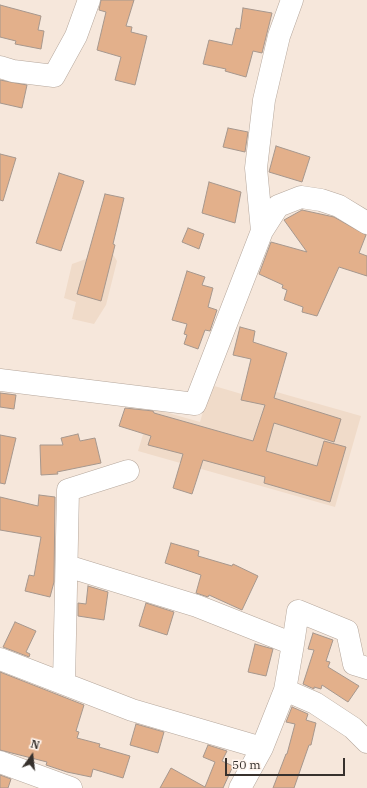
<!DOCTYPE html>
<html>
<head>
<meta charset="utf-8">
<style>
  body { margin:0 }
  #map { position:relative; width:367px; height:788px; overflow:hidden; background:#f6e7db; font-family:"IBM Plex Serif",serif }
  canvas { display:block }
  .north { position:absolute; left:12px; top:736px; width:40px; height:40px; -webkit-text-stroke:3px #fff5ee; paint-order:stroke; rotate:15deg; font-size:11px; font-weight:700; line-height:16px; text-align:center; color:#37312d }
  .north::after { content:''; display:block; margin:auto; width:14px; height:18px; background:#37312d; clip-path:polygon(50% 0,100% 100%,50% 72%,0 100%) }
  .scale { position:absolute; left:225px; top:758px; width:120px; height:18px; box-sizing:border-box; border:2px solid #37312d; border-top:0; padding-left:5px; font-size:12px; line-height:14px; white-space:nowrap; color:#37312d; -webkit-text-stroke:3px #fff5ee; paint-order:stroke }
</style>
</head>
<body>
<div id="map">
<canvas width="367" height="788"></canvas>
<div class="north">N</div>
<div class="scale">50 m</div>
</div>
<script>
const g = document.querySelector('canvas').getContext('2d');
g.lineJoin = 'round';
function fillPath(path, color) {
  g.fillStyle = color;
  g.fill(path, 'evenodd');
}
function toPath(rows) {
  const path = new Path2D();
  for (const r of rows) {
    path.moveTo(r[0], r[1]);
    for (let i = 2; i < r.length; i += 2) path.lineTo(r[i], r[i + 1]);
  }
  return path;
}
function stroke(path, color, width, dash) {
  g.strokeStyle = color;
  g.lineWidth = width;
  g.lineCap = dash ? 'butt' : 'round';
  g.setLineDash(dash || []);
  g.stroke(path);
}
const built = toPath([
  [94,246,109,248,117,261,106,305,94,324,72,319,76,302,64,298,72,264,86,259],
  [211,385,262,400,266,389,361,416,335,507,138,451,151,408,200,422]
]);
const building = toPath([
  [101,0,134,0,126,26,132,27,131,32,147,36,135,85,115,80,121,57,97,50,106,12,99,10,101,0],
  [0,5,41,16,38,30,44,31,41,49,15,44,16,41,0,37,0,5],
  [243,8,272,13,262,53,253,51,246,77,225,71,226,69,203,64,209,40,232,45,236,28,240,29,243,8],
  [0,80,27,85,22,108,0,103,0,80],
  [228,128,248,132,245,152,223,147,228,128],
  [276,146,310,157,302,182,269,172,276,146],
  [0,154,16,158,3,201,0,200,0,154],
  [59,173,84,181,61,251,36,243,59,173],
  [209,182,241,192,235,223,202,213,209,182],
  [105,194,124,198,113,244,115,245,101,301,77,294,105,194],
  [302,210,334,217,366,235,359,253,367,256,367,276,339,267,317,316,302,312,303,307,284,300,287,290,282,288,283,285,259,274,271,242,307,252,284,220,302,210],
  [188,228,204,234,199,249,182,242,188,228],
  [187,271,205,277,202,285,213,288,208,307,217,310,210,331,205,330,198,349,184,344,187,335,184,334,187,324,172,320,187,271],
  [240,327,255,331,253,342,287,353,274,398,341,419,334,442,274,423,266,451,317,466,324,441,346,447,330,502,264,483,265,477,203,460,192,494,173,488,183,454,148,445,151,436,119,426,125,408,153,411,154,413,253,441,265,405,241,400,251,359,233,355,240,327],
  [0,393,16,395,14,409,0,407,0,393],
  [78,434,80,441,95,438,101,463,57,472,58,474,41,475,40,445,63,445,61,438,78,434],
  [0,435,16,438,5,484,0,483,0,435],
  [39,495,55,497,54,582,50,597,25,591,29,575,34,576,41,537,0,530,0,497,38,506,39,495],
  [171,543,199,551,198,556,232,566,233,564,258,576,242,610,209,595,208,597,196,593,201,575,165,563,171,543],
  [88,586,108,592,104,620,78,616,78,603,86,604,88,586],
  [146,603,174,612,167,635,139,626,146,603],
  [15,622,36,631,26,652,30,654,29,657,3,647,15,622],
  [313,633,333,640,326,661,330,662,328,667,359,686,348,702,322,685,321,689,314,687,314,689,303,684,314,650,308,649,313,633],
  [255,644,273,649,266,676,248,672,255,644],
  [0,672,84,705,76,731,79,732,77,738,100,744,99,747,130,756,123,778,93,769,91,777,67,772,46,765,47,762,0,750,0,672],
  [292,707,308,714,306,720,316,723,311,745,309,745,294,788,273,788,286,754,287,754,295,724,286,722,292,707],
  [136,724,164,732,158,753,130,745,136,724],
  [208,745,227,751,222,761,233,766,223,788,160,788,171,768,205,787,215,762,203,757,208,745],
  [0,775,11,779,8,788,0,788,0,775]
]);
const minor = toPath([
  [0,67,13,71,54,76,76,36,89,0],
  [262,231,256,168,264,100,279,36,292,0],
  [0,380,195,404,262,231,278,206,301,197,321,200,339,206,367,223],
  [67,566,197,606,293,644,285,690],
  [293,644,298,611,347,631,354,664,367,668],
  [0,659,132,710,262,748,285,690,315,703,353,728,367,742],
  [64,683,68,490,128,471],
  [0,762,71,788],
  [240,788,262,748]
]);
fillPath(built, '#f0dbc9');
fillPath(building, '#e3b08b');
stroke(building, '#a6978d', 1);
stroke(minor, '#b5a79c', 23);
stroke(minor, '#fff', 22);
</script>
</body>
</html>
